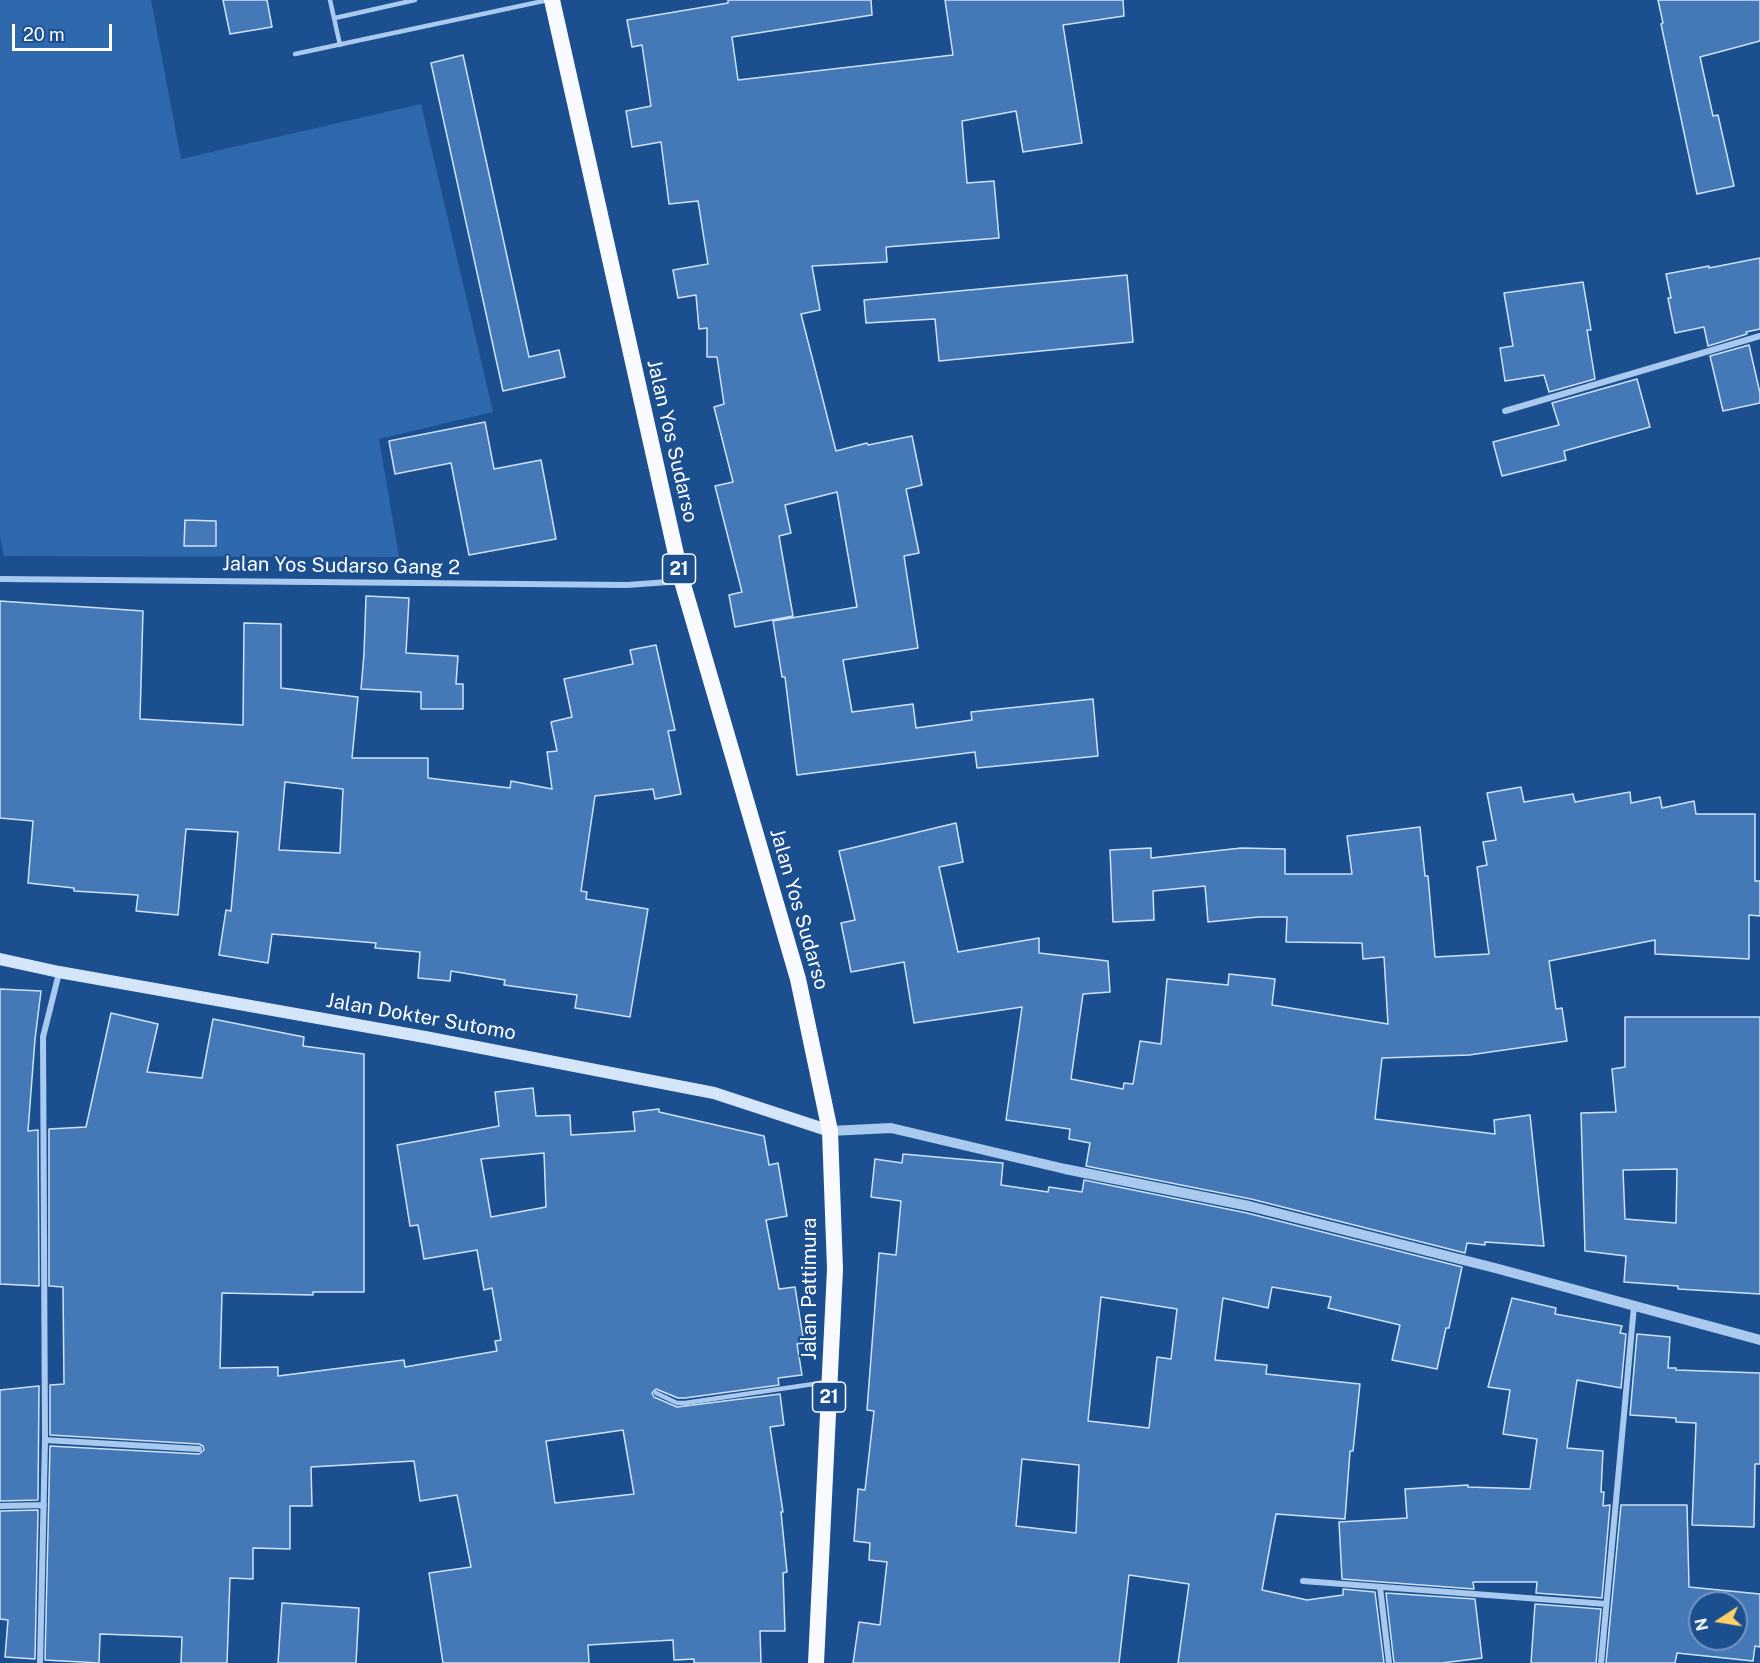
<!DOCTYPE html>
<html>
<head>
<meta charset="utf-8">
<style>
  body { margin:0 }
  #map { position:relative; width:1760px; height:1663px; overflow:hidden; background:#1b4f8f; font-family:"Public Sans",sans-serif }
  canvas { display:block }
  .north { position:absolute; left:1688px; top:1591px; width:60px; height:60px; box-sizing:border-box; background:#1b4f8f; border:2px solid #7695bc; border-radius:50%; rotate:258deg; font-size:16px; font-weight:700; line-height:24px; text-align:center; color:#fff }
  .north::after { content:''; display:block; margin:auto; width:21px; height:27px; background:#ffd166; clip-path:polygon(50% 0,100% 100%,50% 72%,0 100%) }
  .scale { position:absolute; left:12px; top:24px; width:100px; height:27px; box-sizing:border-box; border:3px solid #fff; border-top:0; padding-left:8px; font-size:18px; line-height:21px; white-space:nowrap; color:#fff; -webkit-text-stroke:4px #1b4f8f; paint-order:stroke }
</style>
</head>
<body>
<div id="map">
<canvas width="1760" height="1663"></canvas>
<div class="north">N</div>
<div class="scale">20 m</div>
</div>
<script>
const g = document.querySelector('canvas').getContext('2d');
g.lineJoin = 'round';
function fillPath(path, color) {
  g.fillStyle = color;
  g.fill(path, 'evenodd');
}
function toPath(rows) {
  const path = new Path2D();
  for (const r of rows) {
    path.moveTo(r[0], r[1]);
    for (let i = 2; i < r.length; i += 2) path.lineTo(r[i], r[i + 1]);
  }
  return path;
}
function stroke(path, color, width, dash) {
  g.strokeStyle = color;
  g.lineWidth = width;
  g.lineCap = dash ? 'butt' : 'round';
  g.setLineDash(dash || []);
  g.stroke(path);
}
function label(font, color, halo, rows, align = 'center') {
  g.font = font + ' "Public Sans",sans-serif';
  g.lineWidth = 4.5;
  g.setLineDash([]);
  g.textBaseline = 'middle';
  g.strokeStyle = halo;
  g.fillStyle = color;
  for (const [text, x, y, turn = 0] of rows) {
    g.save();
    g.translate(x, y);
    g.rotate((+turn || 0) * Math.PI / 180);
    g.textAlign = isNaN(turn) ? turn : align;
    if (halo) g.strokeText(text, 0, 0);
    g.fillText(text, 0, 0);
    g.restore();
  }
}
const green = toPath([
  [0,0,151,0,181,159,421,104,493,412,379,439,399,557,4,556,0,536]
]);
const building = toPath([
  [223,0,267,0,272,27,230,34,223,0],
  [728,0,871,0,872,15,732,37,738,80,953,55,945,0,1123,0,1124,16,1063,25,1082,143,1023,152,1016,111,962,121,967,183,994,181,999,238,886,247,887,262,812,266,820,310,801,314,836,451,867,443,868,445,912,436,922,485,906,489,919,553,904,556,918,648,843,660,852,712,913,704,916,728,972,720,971,712,1093,699,1098,756,977,768,975,752,797,775,785,677,782,677,773,621,857,607,837,492,785,505,791,533,779,536,793,616,735,627,729,595,742,592,715,486,733,482,714,407,724,404,717,357,707,357,707,328,699,329,696,295,678,298,673,270,708,264,698,201,669,204,661,142,632,147,626,111,651,106,642,45,632,47,627,20,728,3,728,0],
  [1658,0,1760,0,1760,41,1700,57,1713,116,1718,115,1734,186,1697,194,1661,24,1663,23,1658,0],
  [463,55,529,357,559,350,565,377,503,391,431,63,463,55],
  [1760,258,1760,329,1746,332,1747,334,1708,346,1704,327,1675,333,1668,298,1671,298,1666,274,1709,266,1709,268,1760,258],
  [1127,275,1133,342,939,361,935,319,866,323,864,300,1127,275],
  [1583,282,1591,330,1587,330,1595,379,1549,392,1544,375,1505,381,1500,348,1513,346,1504,293,1583,282],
  [1749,345,1760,393,1760,403,1723,411,1710,356,1749,345],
  [1637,379,1650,427,1564,451,1566,460,1502,476,1493,442,1559,425,1552,403,1637,379],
  [485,422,494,469,541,460,556,539,469,555,451,463,395,474,389,441,485,422],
  [185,520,216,521,216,546,184,546,185,520],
  [366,596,409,598,406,653,458,656,456,684,463,684,463,709,421,709,421,692,361,689,364,654,366,596],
  [0,601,143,611,140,719,243,725,244,623,281,624,281,688,358,697,352,758,428,758,428,778,510,788,511,781,552,789,547,752,557,751,551,722,572,717,564,679,633,664,630,650,656,645,675,730,668,731,681,794,655,799,653,789,595,796,581,891,587,892,586,899,648,909,630,1017,575,1008,577,995,504,985,505,980,451,971,450,981,418,978,420,952,375,948,376,943,272,934,268,963,219,955,226,910,231,911,238,832,186,829,178,915,136,911,138,895,74,891,74,888,28,883,33,821,0,818,0,601],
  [285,782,343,789,340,853,279,850,285,782],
  [1521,787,1524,802,1573,794,1575,802,1630,792,1631,803,1660,797,1662,808,1694,801,1696,814,1755,814,1755,881,1760,881,1760,916,1749,915,1749,959,1655,954,1655,940,1549,961,1556,1009,1562,1008,1567,1041,1469,1055,1382,1058,1375,1119,1495,1134,1494,1120,1530,1115,1544,1246,1485,1242,1485,1245,1467,1243,1465,1253,1251,1199,1086,1166,1090,1143,1069,1139,1070,1129,1006,1120,1022,1007,914,1023,904,962,851,972,841,923,855,920,839,851,956,823,963,862,939,867,958,952,1039,938,1039,953,1108,961,1110,992,1083,994,1071,1079,1123,1089,1124,1083,1133,1084,1140,1041,1161,1044,1167,979,1228,985,1229,974,1275,979,1272,1005,1388,1024,1384,957,1363,959,1362,943,1286,942,1287,917,1258,917,1208,922,1205,886,1153,891,1154,920,1113,922,1110,850,1151,848,1151,858,1241,848,1285,849,1285,874,1352,874,1347,836,1420,827,1425,876,1428,876,1435,957,1489,954,1477,867,1487,865,1483,842,1496,840,1487,793,1521,787],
  [0,989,41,991,35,1039,28,1131,38,1130,39,1286,0,1284,0,989],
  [111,1013,158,1024,147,1072,202,1078,213,1019,304,1037,303,1046,364,1054,364,1292,313,1292,313,1295,222,1293,220,1368,278,1367,278,1376,404,1360,405,1367,497,1351,495,1341,501,1340,492,1288,484,1290,477,1250,424,1259,418,1225,410,1226,397,1145,499,1126,495,1092,533,1088,536,1116,570,1115,571,1135,635,1131,633,1112,659,1109,659,1112,764,1136,769,1165,778,1163,787,1216,766,1220,779,1289,795,1287,804,1343,797,1344,802,1375,778,1378,779,1385,685,1398,678,1398,656,1389,652,1393,654,1397,677,1407,780,1394,784,1425,770,1427,783,1512,781,1512,787,1572,783,1573,785,1631,760,1631,761,1663,694,1663,694,1659,674,1660,673,1640,588,1645,589,1663,443,1663,429,1573,471,1567,457,1495,420,1501,414,1461,311,1467,312,1506,290,1506,290,1549,253,1548,253,1579,230,1578,227,1663,181,1663,182,1637,100,1634,99,1663,45,1660,50,1446,199,1454,204,1450,203,1446,199,1444,50,1435,50,1385,64,1384,63,1287,49,1286,49,1129,86,1127,111,1013],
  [544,1153,546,1207,491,1217,481,1159,544,1153],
  [623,1430,634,1494,555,1503,546,1441,623,1430],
  [1625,1017,1760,1017,1760,1294,1678,1289,1678,1286,1624,1282,1626,1256,1585,1251,1581,1113,1616,1112,1612,1069,1625,1067,1625,1017],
  [1677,1169,1676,1223,1625,1219,1623,1170,1677,1169],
  [903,1154,1003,1163,1001,1185,1048,1192,1049,1187,1082,1192,1084,1180,1247,1213,1462,1267,1449,1328,1446,1328,1437,1369,1392,1360,1400,1325,1328,1308,1331,1297,1272,1287,1268,1308,1223,1298,1215,1360,1267,1365,1266,1374,1360,1384,1353,1451,1350,1451,1345,1519,1276,1514,1262,1590,1307,1600,1343,1595,1343,1589,1375,1592,1384,1663,1178,1663,1189,1584,1129,1575,1119,1663,853,1663,859,1622,880,1625,887,1562,869,1560,870,1543,854,1541,858,1489,865,1490,874,1411,867,1410,879,1253,896,1255,901,1201,871,1197,875,1159,902,1163,903,1154],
  [1101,1297,1177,1309,1171,1359,1157,1357,1149,1428,1088,1421,1101,1297],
  [1022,1459,1079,1465,1076,1533,1016,1526,1022,1459],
  [1512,1298,1556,1308,1555,1314,1622,1326,1620,1333,1626,1334,1621,1388,1577,1380,1567,1448,1603,1451,1601,1492,1604,1492,1603,1506,1610,1505,1602,1598,1536,1593,1537,1582,1473,1582,1474,1589,1342,1579,1339,1522,1407,1518,1405,1489,1468,1485,1468,1487,1530,1489,1537,1439,1503,1434,1510,1390,1488,1387,1512,1298],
  [1637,1334,1670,1337,1668,1368,1676,1368,1676,1370,1760,1373,1760,1464,1755,1464,1754,1527,1692,1525,1696,1423,1676,1422,1676,1418,1630,1415,1637,1334],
  [39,1386,38,1500,0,1501,0,1390,39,1386],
  [1621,1505,1687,1505,1689,1587,1760,1594,1760,1647,1755,1646,1753,1661,1677,1653,1675,1663,1606,1663,1621,1505],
  [1700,1603,1736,1603,1736,1639,1700,1639,1700,1603],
  [38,1510,35,1659,5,1657,8,1620,0,1619,0,1511,38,1510],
  [1386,1593,1475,1599,1482,1658,1442,1663,1394,1663,1386,1593],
  [282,1603,359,1608,356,1663,278,1663,282,1603],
  [1535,1604,1601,1609,1596,1663,1531,1663,1535,1604]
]);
const service = toPath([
  [330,0,340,45],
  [335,18,415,0],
  [295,54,548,0],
  [656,1393,677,1403,685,1403,827,1382]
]);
const minor = toPath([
  [1505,411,1760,336],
  [0,579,627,585,682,581],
  [45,1440,199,1449],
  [0,1506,44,1505],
  [1303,1581,1606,1604],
  [1380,1587,1389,1663],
  [40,1663,45,1440,43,1037,59,973],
  [1601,1663,1634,1306]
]);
const tertiary = toPath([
  [830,1131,891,1128,1065,1169,1249,1206,1495,1268,1760,1340]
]);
const secondary = toPath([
  [0,959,59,972,425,1037,714,1093,830,1131]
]);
const trunk = toPath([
  [552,0,682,581,798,979,830,1131,835,1269,816,1663]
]);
const shields = [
  [679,569,33],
  [829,1397,33]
];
const shieldNames = [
  ["21",679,569],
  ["21",829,1397]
];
const streetNames = [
  ["Jalan Yos Sudarso",672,441,77],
  ["Jalan Yos Sudarso Gang 2",341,566,1],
  ["Jalan Yos Sudarso",799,909,74],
  ["Jalan Dokter Sutomo",421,1017,10],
  ["Jalan Pattimura",810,1289,-90]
];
fillPath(green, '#2e69ad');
fillPath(building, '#4478b7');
stroke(building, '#cfe3fa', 1.5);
stroke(service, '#a9c9ee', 4.5);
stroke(minor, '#a9c9ee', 6);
stroke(tertiary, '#a9c9ee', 10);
stroke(secondary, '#d6e6fa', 12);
stroke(trunk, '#f8faff', 16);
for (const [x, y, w] of shields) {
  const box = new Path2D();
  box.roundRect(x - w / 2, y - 15, w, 30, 4.5);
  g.fillStyle = '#1b4f8f';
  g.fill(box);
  stroke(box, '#fff', 1.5);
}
label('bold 18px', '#fff', null, shieldNames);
label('20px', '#fff', '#1b4f8f', streetNames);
</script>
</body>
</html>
